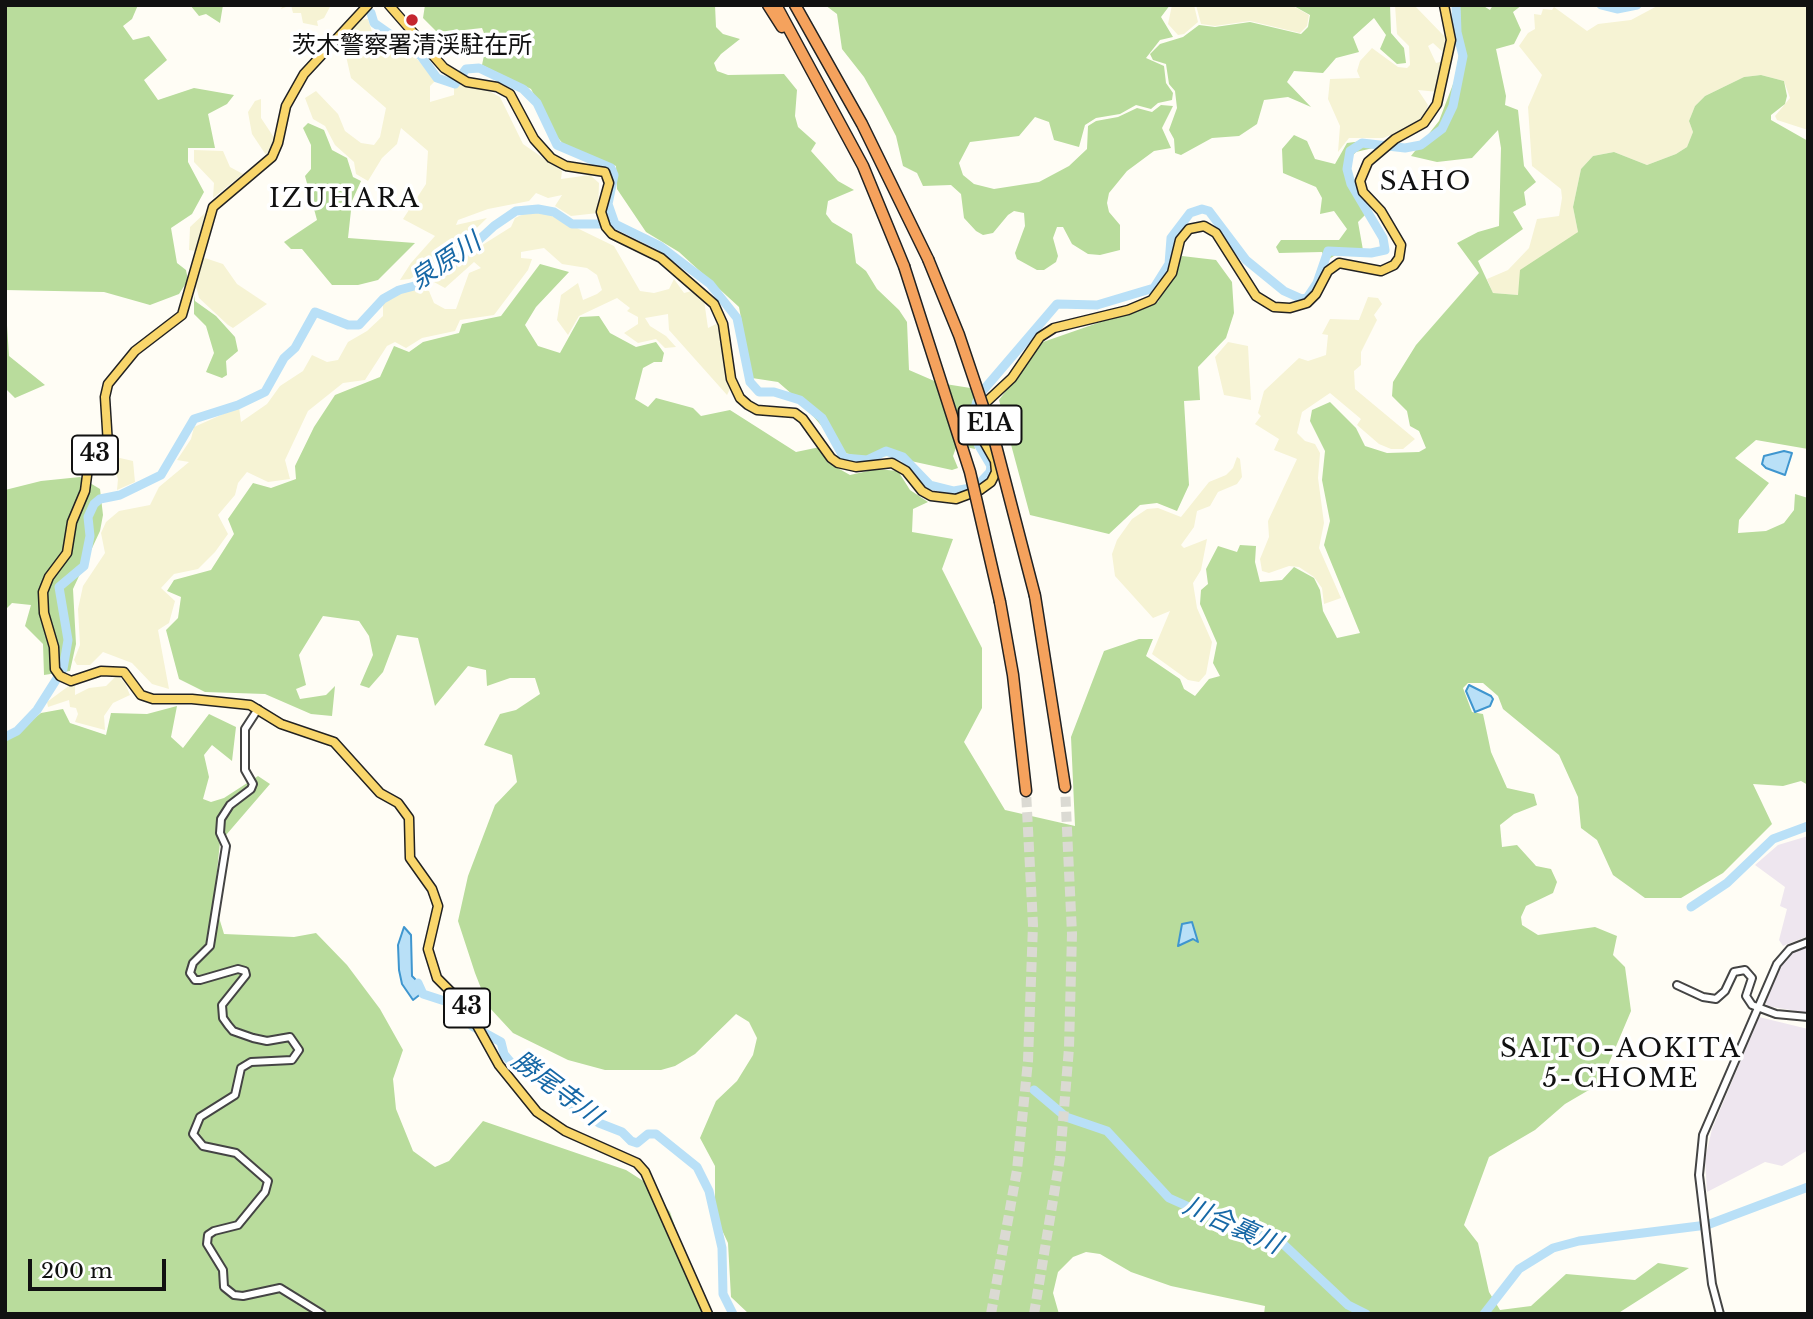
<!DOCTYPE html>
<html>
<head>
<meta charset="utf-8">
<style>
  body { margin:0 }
  #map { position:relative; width:1813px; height:1319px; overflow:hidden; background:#fffdf5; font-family:"Libre Baskerville",serif }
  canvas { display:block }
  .frame { position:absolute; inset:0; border:7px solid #111; pointer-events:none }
  .scale { position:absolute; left:28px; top:1259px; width:138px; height:32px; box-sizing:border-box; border:4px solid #111; border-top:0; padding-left:9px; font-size:21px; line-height:24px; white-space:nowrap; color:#111; -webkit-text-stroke:5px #fff; paint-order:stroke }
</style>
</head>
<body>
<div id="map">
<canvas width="1813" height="1319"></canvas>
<div class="frame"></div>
<div class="scale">200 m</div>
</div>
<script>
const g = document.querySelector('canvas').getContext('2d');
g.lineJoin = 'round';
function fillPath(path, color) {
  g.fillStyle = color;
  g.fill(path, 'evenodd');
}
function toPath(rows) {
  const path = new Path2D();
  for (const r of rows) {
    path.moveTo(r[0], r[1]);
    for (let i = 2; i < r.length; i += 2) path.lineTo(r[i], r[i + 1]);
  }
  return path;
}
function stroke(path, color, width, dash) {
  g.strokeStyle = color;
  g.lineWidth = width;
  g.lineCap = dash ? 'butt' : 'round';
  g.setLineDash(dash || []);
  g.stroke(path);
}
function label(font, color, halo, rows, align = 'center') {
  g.font = font + ' "Libre Baskerville","Noto Sans JP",serif';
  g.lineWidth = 7;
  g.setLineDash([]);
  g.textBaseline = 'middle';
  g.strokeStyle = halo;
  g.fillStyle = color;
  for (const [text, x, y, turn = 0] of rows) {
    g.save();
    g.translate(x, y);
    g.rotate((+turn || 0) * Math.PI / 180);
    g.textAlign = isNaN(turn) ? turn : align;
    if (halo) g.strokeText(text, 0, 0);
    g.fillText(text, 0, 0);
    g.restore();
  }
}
const industrial = toPath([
  [1808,836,1808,936,1783,946,1779,940,1787,909,1780,906,1785,887,1755,865,1778,845],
  [1808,947,1808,1013,1767,1006,1765,1001,1782,961,1789,954],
  [1759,1017,1808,1029,1808,1150,1782,1166,1765,1162,1707,1192,1705,1159,1712,1129]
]);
const farmland = toPath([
  [283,5,331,5,324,18,317,21,318,26,303,23,301,13,293,13,291,5,281,9],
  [1172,5,1194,5,1198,22,1184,34,1178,35,1168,24],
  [1196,5,1291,5,1309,15,1307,26,1300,33,1250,21,1215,26,1201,24],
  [1395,5,1414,5,1446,38,1445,54,1433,43,1428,46,1436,63,1444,61,1438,92,1418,90,1428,105,1424,118,1414,126,1383,138,1349,138,1338,152,1340,126,1328,99,1330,79,1360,78,1357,71,1360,61,1372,48,1398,67,1407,68,1410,65,1409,46,1397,34],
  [1659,5,1808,5,1808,130,1777,120,1775,116,1790,98,1784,81,1761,75,1744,77,1705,96,1695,106,1689,121,1693,132,1687,147,1676,154,1647,165,1614,152,1593,156,1581,169,1573,207,1578,232,1518,295,1493,293,1487,279,1508,270,1529,248,1537,219,1559,216,1562,198,1561,189,1532,166,1528,107,1542,75,1519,46,1528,33,1535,29,1534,14,1541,15,1543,9,1552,10,1554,7,1587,31,1598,24,1631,20],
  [368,19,372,32,387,43,393,39,408,49,436,80,430,86,430,102,454,95,454,88,462,84,487,90,500,97,523,144,562,171,561,179,590,175,599,183,598,213,571,216,555,206,562,195,548,198,536,193,529,201,488,209,458,220,456,225,487,218,452,252,410,279,400,280,411,263,435,236,403,219,426,184,428,151,401,128,397,144,382,158,368,181,356,174,354,162,335,145,325,126,313,119,305,98,316,91,338,114,345,131,361,143,374,145,380,137,386,108,351,78,344,47,348,46,348,31,360,20],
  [261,99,261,118,275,139,266,155,252,134,248,112,255,101],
  [194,150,223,151,230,167,243,174,213,198,214,183,194,162],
  [528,212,546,213,614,246,640,291,654,293,669,289,674,279,684,293,692,291,704,300,708,328,718,323,724,366,731,387,727,395,669,330,668,314,645,318,650,326,666,336,676,347,665,348,656,339,638,343,624,333,638,324,638,317,627,311,630,308,617,298,579,316,568,335,557,320,561,295,578,283,583,300,597,294,602,290,597,275,587,268,562,264,544,248,521,252,521,258,532,259,528,270,494,315,460,320,455,331,422,338,406,348,395,342,387,346,365,380,343,383,308,411,285,460,290,479,268,482,247,472,238,483,235,495,218,515,228,534,215,552,198,569,174,574,161,588,175,601,169,623,158,630,169,689,152,684,132,663,103,652,90,665,77,665,74,660,80,645,78,609,83,586,105,553,101,533,106,522,119,511,150,505,159,487,189,462,177,460,191,439,194,427,239,407,241,422,267,404,280,386,303,371,312,355,327,362,338,360,348,342,367,331,383,316,383,304,395,294,413,289,429,291,434,303,445,309,456,309,469,273,481,268,474,262,445,288,434,282,450,273,460,259,511,227,515,218],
  [205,213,196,251,189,250,190,227],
  [202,257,223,264,237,284,267,304,233,328,228,325,199,298,196,286],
  [1368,297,1378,298,1382,304,1374,315,1377,320,1361,352,1361,365,1354,371,1355,389,1415,439,1403,449,1391,449,1379,444,1357,425,1361,419,1330,393,1302,412,1297,433,1305,441,1315,444,1320,453,1318,478,1324,523,1319,548,1341,598,1324,604,1322,588,1314,577,1299,567,1289,566,1269,573,1262,571,1260,559,1269,537,1268,521,1297,459,1274,450,1279,439,1255,424,1261,416,1258,413,1264,391,1299,358,1308,361,1326,355,1328,335,1322,334,1330,319,1359,320],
  [1228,342,1248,346,1251,400,1224,395,1215,357],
  [1237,457,1240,459,1242,477,1237,484,1218,492,1210,506,1197,511,1194,527,1181,545,1184,548,1207,539,1201,570,1193,583,1197,608,1212,642,1206,674,1199,682,1188,680,1152,654,1170,611,1153,618,1115,576,1112,554,1117,540,1132,519,1147,509,1158,508,1181,517,1209,482,1226,475,1233,468],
  [120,458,133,461,135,482,117,490,118,479,112,461],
  [117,675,125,683,130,695,113,703,104,716,105,730,75,722,78,714,76,708,70,707,69,700,48,707,47,702,70,685,75,686,75,695,89,688,106,686]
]);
const forest = toPath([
  [5,5,138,5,132,19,123,26,133,40,149,36,167,60,144,80,158,100,194,88,234,95,227,104,208,114,215,148,188,148,188,162,204,192,192,214,171,228,177,263,186,270,188,280,179,294,150,305,104,292,5,290],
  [190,5,223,5,220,23,206,14,199,16],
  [425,5,715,5,716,27,723,34,740,39,721,54,714,63,717,71,728,75,784,74,797,90,795,116,798,127,816,143,811,151,838,181,854,190,828,201,826,214,832,222,852,234,856,263,866,271,877,289,899,310,907,322,909,370,939,383,983,390,973,399,970,412,975,449,957,445,953,456,958,468,952,470,888,456,865,458,845,453,800,401,778,382,752,378,739,307,679,252,646,232,617,189,616,166,564,145,554,133,531,89,482,65,487,41,482,28,438,33,423,18],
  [825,5,1170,5,1161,17,1173,37,1160,40,1146,58,1164,66,1166,83,1173,93,1172,100,1158,103,1151,109,1136,105,1120,114,1096,118,1085,125,1079,147,1054,140,1049,122,1035,117,1019,136,970,142,959,163,963,175,974,184,994,189,1039,182,1069,166,1087,149,1088,126,1096,121,1118,117,1137,108,1152,112,1161,105,1173,106,1162,128,1171,148,1154,151,1127,171,1109,193,1107,203,1109,212,1120,225,1120,250,1100,255,1088,254,1072,244,1063,227,1057,227,1053,238,1058,256,1056,262,1044,270,1037,270,1017,259,1015,253,1025,226,1024,213,1014,211,1008,215,993,233,983,235,976,231,964,218,961,194,951,185,923,186,917,173,903,166,896,136,882,109,864,77,842,49,837,14],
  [1292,5,1390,5,1391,33,1404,48,1406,63,1397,64,1380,49,1386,35,1374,18,1353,37,1359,52,1336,58,1323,73,1294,71,1287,82,1311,107,1288,97,1264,100,1257,124,1239,136,1212,138,1181,155,1175,153,1174,139,1169,130,1177,108,1175,91,1169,84,1166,64,1153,60,1150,54,1160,44,1183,37,1199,25,1215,27,1250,22,1301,34,1308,27,1310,15],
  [1460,5,1482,5,1490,10,1493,5,1522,5,1513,12,1521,30,1514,44,1496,49,1506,96,1505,105,1518,110,1524,166,1536,182,1524,192,1526,205,1513,212,1523,229,1478,261,1493,293,1518,295,1520,270,1578,232,1573,207,1581,169,1593,156,1614,152,1647,165,1676,154,1687,147,1693,132,1689,121,1695,106,1705,96,1744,77,1761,75,1784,81,1787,96,1785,104,1771,115,1771,120,1808,141,1808,449,1756,440,1735,458,1769,483,1739,520,1738,533,1766,531,1784,523,1794,510,1795,494,1808,498,1808,785,1801,781,1783,786,1753,784,1772,824,1723,873,1681,898,1645,898,1613,875,1597,840,1581,828,1578,797,1559,755,1503,709,1498,696,1483,683,1468,683,1463,688,1472,712,1483,714,1491,752,1507,788,1534,794,1537,805,1514,814,1500,825,1502,847,1517,845,1536,866,1551,869,1557,882,1553,893,1526,906,1521,917,1522,925,1538,935,1595,927,1617,936,1613,955,1625,967,1631,1011,1603,1077,1594,1087,1565,1104,1535,1130,1489,1157,1464,1225,1478,1243,1489,1292,1500,1310,1531,1306,1566,1274,1635,1280,1658,1263,1689,1268,1617,1314,1264,1314,1265,1306,1171,1286,1131,1272,1100,1254,1086,1252,1073,1257,1058,1272,1053,1293,1059,1314,749,1314,731,1297,728,1243,721,1228,715,1203,715,1166,700,1138,716,1101,737,1081,753,1055,757,1038,749,1022,736,1014,695,1054,675,1066,661,1070,605,1070,568,1060,513,1033,488,1006,475,973,458,921,468,876,495,805,517,782,512,755,484,745,500,714,516,710,540,694,535,678,510,678,487,686,486,670,468,666,435,706,418,638,397,635,383,672,369,688,360,685,373,655,369,636,359,621,323,616,299,655,306,685,296,689,300,699,326,695,335,686,332,716,311,714,265,694,205,692,179,679,166,630,178,618,181,597,167,591,174,580,211,570,234,534,228,519,253,483,271,488,296,479,295,466,314,427,335,395,380,377,394,346,409,352,423,342,459,333,462,324,501,316,540,264,569,272,536,307,525,325,538,346,560,353,580,317,599,316,610,333,636,347,656,342,664,353,662,362,654,362,643,368,635,399,648,407,656,398,693,408,701,416,730,410,796,452,820,447,827,462,850,475,877,469,898,471,910,490,928,502,913,509,912,532,953,539,942,569,982,648,982,708,964,742,1005,810,1075,826,1071,737,1104,651,1139,639,1153,639,1146,656,1180,679,1184,689,1195,696,1209,679,1220,676,1213,663,1217,643,1200,604,1201,590,1208,584,1206,569,1218,546,1237,552,1240,545,1256,546,1255,562,1260,582,1282,580,1294,567,1314,578,1320,590,1323,611,1337,638,1360,633,1324,545,1330,521,1322,480,1325,451,1310,421,1312,410,1330,402,1356,428,1365,446,1387,453,1419,452,1426,448,1419,431,1410,426,1407,411,1392,396,1393,382,1416,345,1479,273,1457,243,1478,232,1499,226,1501,148,1498,130,1472,158,1437,162,1411,156,1439,121,1455,79,1461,41],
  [308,123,324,130,332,150,347,158,353,177,361,181,352,201,348,238,415,243,378,280,358,285,332,285,302,249,291,249,284,242,317,220,305,176,311,169,311,145,303,128],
  [1294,135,1307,141,1315,159,1335,164,1347,143,1370,140,1373,148,1356,152,1345,164,1355,191,1369,211,1358,222,1363,250,1359,255,1337,254,1326,261,1322,252,1279,253,1276,247,1281,240,1339,240,1347,229,1334,211,1320,214,1322,198,1316,187,1283,173,1282,149],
  [1182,256,1216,260,1232,282,1234,313,1226,338,1198,367,1200,400,1184,401,1189,485,1177,511,1157,503,1140,505,1109,534,1030,515,999,400,1043,342,1158,302],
  [5,294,9,356,45,385,15,398,5,388],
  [194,295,195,301,216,316,235,337,238,351,226,361,227,375,222,378,206,372,214,353,206,326,194,314],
  [80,477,100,489,103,515,100,531,73,589,76,644,70,671,44,675,43,644,25,626,31,605,12,603,5,610,5,490,41,481],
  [177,706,171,737,183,748,209,714,236,727,232,761,212,745,204,755,209,777,203,799,211,802,224,798,258,776,270,784,220,842,214,901,224,934,294,937,316,933,347,965,380,1009,403,1050,393,1079,396,1109,413,1151,435,1167,449,1161,483,1121,626,1170,648,1184,670,1212,705,1314,5,1314,5,737,10,738,41,713,63,709,70,723,106,735,111,713,147,714]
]);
const water = toPath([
  [1784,451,1792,453,1785,475,1766,468,1762,464,1764,456,1784,451],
  [1469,685,1491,696,1493,699,1490,706,1475,712,1466,691,1469,685],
  [1192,922,1198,942,1193,939,1178,946,1182,924,1192,922],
  [404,927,411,935,412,976,422,986,422,993,413,1000,402,984,399,970,398,945,404,927]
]);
const river = toPath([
  [1601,5,1617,9,1637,5],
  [371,13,374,23,421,56,437,78,455,84,466,69,479,68,523,89,537,103,557,145,611,168,614,175,608,204,615,224,660,246,710,284,737,318,750,382,759,392,774,392,800,400,822,418,844,458,867,460,886,451,903,457,930,485,954,491,976,487,990,472,991,466,978,444,973,426,972,415,980,394,1057,304,1097,305,1154,288,1169,264,1171,238,1190,213,1202,209,1209,211,1246,260,1284,291,1302,299,1307,298,1317,283,1328,251,1371,253,1385,250,1383,238,1351,184,1347,169,1350,151,1362,143,1405,148,1421,145,1442,129,1453,106,1463,56,1457,32,1456,5],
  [5,737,17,731,37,710,63,669,68,640,59,587,84,566,90,536,88,517,94,504,100,499,120,495,161,475,194,419,238,405,265,392,284,358,295,348,315,312,348,325,359,325,383,299,399,290,418,285,455,262,494,226,516,211,538,209,554,212,572,224,613,224],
  [1691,907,1727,883,1773,839,1808,826],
  [418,983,423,994,457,1005,472,1026,501,1042,504,1054,513,1065,524,1068,536,1078,554,1082,568,1103,599,1123,622,1132,631,1141,637,1143,648,1134,656,1134,697,1167,709,1191,722,1248,723,1294,733,1314],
  [1034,1090,1066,1117,1107,1131,1169,1198,1236,1228,1281,1242,1348,1305,1366,1314],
  [1484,1314,1519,1269,1553,1248,1579,1241,1707,1225,1808,1187]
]);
const highwayTunnel = toPath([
  [991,1314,1017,1170,1028,1061,1033,925,1026,791],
  [1034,1314,1060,1158,1069,1048,1072,934,1065,787]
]);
const minor = toPath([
  [258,709,245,729,245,770,253,784,251,789,230,805,221,819,220,833,226,846,210,946,193,963,190,973,195,980,200,980,238,969,245,971,246,975,222,1005,223,1018,228,1025,233,1031,253,1038,267,1041,290,1037,299,1050,292,1060,251,1062,241,1068,235,1095,200,1117,193,1134,203,1146,236,1153,268,1181,265,1192,238,1225,214,1231,208,1235,207,1244,223,1270,224,1287,234,1295,243,1296,280,1288,322,1314],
  [1677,985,1703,997,1716,999,1725,991,1734,972,1745,970,1752,978,1746,996,1752,1005,1776,1014,1808,1017],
  [1720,1314,1712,1284,1699,1175,1703,1135,1777,964,1790,949,1808,942]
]);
const major = toPath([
  [368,5,304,74,286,106,278,143,272,157,213,207,182,315,135,351,108,384,105,397,108,445,103,452,89,460,85,491,72,522,67,553,49,577,43,592,44,613,54,647,55,669,60,676,71,681,101,671,124,672,141,695,153,699,192,699,250,705,281,724,334,742,380,793,398,803,409,818,410,858,432,889,438,906,428,949,437,978,468,1009,499,1065,537,1112,565,1131,637,1163,645,1172,708,1314],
  [389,5,444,68,467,82,497,87,510,94,534,139,551,158,566,166,605,172,609,183,601,212,606,227,612,234,661,258,714,304,723,324,731,379,740,398,748,405,757,410,795,413,803,419,831,458,838,463,856,467,892,463,906,471,922,491,931,496,956,499,980,490,991,482,996,472,995,461,978,431,981,407,1012,378,1040,337,1054,328,1128,310,1152,300,1172,273,1180,240,1189,229,1204,226,1216,233,1256,296,1274,307,1290,308,1307,303,1316,294,1328,271,1339,263,1381,271,1394,265,1399,258,1401,245,1381,211,1363,192,1360,181,1368,162,1395,139,1424,123,1437,104,1451,40,1444,5]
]);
const highway = toPath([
  [768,5,782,27],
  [776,5,863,166,904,266],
  [795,5,862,124,928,259],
  [1035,596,1065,787],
  [1000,602,1013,675,1026,791]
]);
const highwayBridge = toPath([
  [928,259,959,335,995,442,1035,596],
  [904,266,970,472,1000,602]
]);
const markers = [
  [412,20,7,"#c4262e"]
];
const shields = [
  [990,425,63],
  [95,455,46],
  [467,1008,46]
];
const shieldNames = [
  ["E1A",990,425],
  ["43",95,455],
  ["43",467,1008]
];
const poiNames = [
  ["茨木警察署清渓駐在所",412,46]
];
const neighbourhoodNames = [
  ["SAHO",1426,183],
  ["IZUHARA",345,200],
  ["SAITO-AOKITA",1621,1050],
  ["5-CHOME",1621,1080]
];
const waterNames = [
  ["泉原川",446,262,-34],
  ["勝尾寺川",556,1089,37],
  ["川合裏川",1232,1226,24]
];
fillPath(industrial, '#eee6ef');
fillPath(farmland, '#f6f3d4');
fillPath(forest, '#b9dc9c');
fillPath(water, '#b9e0f7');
stroke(water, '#3f96cf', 2);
stroke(river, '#b9e0f7', 9);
stroke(highwayTunnel, '#dbdad3', 10, [10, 5]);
stroke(minor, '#444', 10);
stroke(major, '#222', 11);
stroke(highway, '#222', 13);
stroke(minor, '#fff', 6);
stroke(major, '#f9d66b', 8);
stroke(highway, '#f5a25d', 10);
stroke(highwayBridge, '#222', 13, []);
stroke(highwayBridge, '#f5a25d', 10);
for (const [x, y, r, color] of markers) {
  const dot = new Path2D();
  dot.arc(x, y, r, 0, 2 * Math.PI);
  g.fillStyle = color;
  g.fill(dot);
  stroke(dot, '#fff', 2.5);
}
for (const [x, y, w] of shields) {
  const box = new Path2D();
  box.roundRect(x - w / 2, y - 19.5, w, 39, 5);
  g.fillStyle = '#fff';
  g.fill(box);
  stroke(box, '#111', 2);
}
label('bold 23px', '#111', null, shieldNames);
label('24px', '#111', '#fff', poiNames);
g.letterSpacing = '2px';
label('26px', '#111', '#fff', neighbourhoodNames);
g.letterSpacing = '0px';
label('italic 26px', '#1768a6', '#fff', waterNames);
</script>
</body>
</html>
